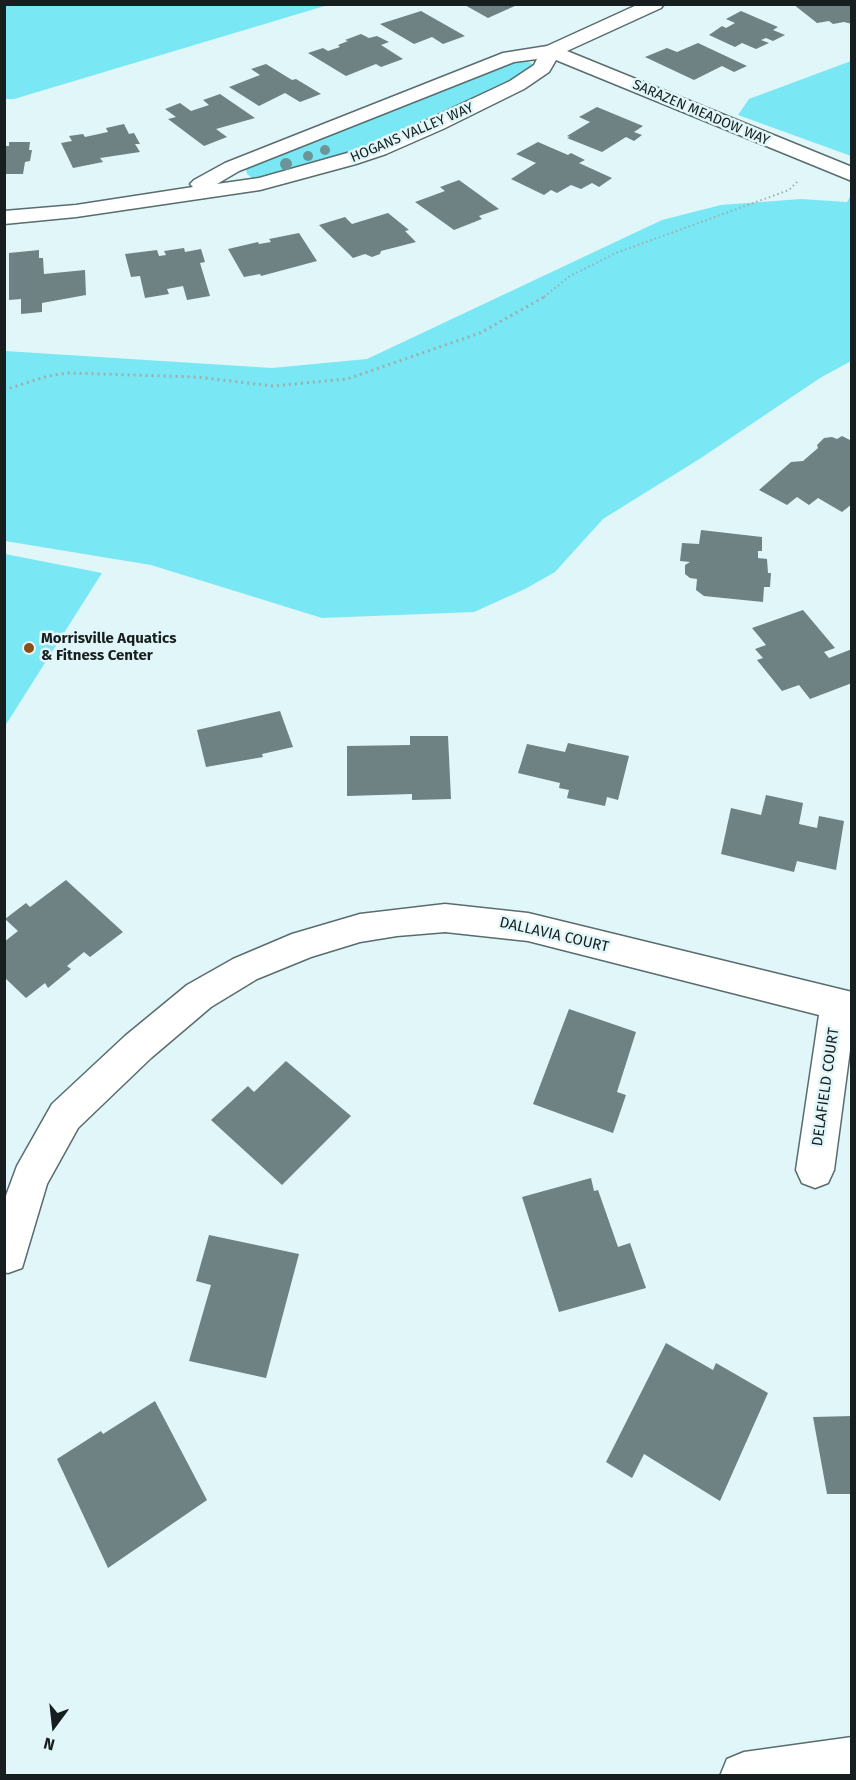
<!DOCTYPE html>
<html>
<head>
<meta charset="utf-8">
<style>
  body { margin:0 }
  #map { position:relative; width:856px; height:1780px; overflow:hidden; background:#e1f6f8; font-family:"Fira Sans",sans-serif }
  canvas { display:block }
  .frame { position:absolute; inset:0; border:6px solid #161e1f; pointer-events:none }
  .north { position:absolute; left:24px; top:1696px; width:60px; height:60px; -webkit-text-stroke:4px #e1f6f8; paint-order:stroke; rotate:195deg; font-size:16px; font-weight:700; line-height:24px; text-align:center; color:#161e1f }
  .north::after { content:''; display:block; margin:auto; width:21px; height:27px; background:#161e1f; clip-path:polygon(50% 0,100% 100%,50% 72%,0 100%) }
</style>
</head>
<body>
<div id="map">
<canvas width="856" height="1780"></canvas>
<div class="frame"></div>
<div class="north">N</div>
</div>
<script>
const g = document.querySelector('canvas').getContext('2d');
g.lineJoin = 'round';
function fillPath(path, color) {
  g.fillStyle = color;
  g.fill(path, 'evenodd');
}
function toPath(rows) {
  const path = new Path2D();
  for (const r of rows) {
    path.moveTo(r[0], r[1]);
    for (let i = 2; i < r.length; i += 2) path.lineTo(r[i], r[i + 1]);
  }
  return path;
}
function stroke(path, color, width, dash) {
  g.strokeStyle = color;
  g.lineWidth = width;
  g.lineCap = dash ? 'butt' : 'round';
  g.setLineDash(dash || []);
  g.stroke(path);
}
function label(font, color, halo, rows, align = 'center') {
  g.font = font + ' "Fira Sans",sans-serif';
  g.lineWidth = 5;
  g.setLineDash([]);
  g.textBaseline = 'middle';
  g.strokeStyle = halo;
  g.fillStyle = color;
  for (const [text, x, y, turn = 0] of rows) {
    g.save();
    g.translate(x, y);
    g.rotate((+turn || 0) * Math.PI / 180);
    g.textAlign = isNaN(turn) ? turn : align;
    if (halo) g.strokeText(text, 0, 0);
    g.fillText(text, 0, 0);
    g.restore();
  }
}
const green = toPath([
  [5,4,328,4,328,5,14,99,5,99],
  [524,60,535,65,527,72,370,147,261,178,252,178,247,174,246,170,250,166,514,61],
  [851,61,851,156,738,115,749,99],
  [851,195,851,361,820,378,701,458,603,519,555,572,525,589,474,612,322,618,151,565,5,541,5,351,272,368,367,359,662,220,721,205,801,199,847,202],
  [5,554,102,573,5,726,4,554]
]);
const building = toPath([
  [463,4,517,4,517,5,488,18],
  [793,4,852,4,852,24,844,22,833,24,829,21,817,23],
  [421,11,465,36,443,44,432,37,414,44,380,24],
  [741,11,778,27,773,30,785,35,773,41,766,38,761,40,769,43,756,49,742,43,735,47,709,35,722,26,726,28,735,23,726,19],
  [361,34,369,38,377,36,389,42,381,45,403,59,381,67,376,64,346,76,308,53,323,48,328,51,340,47,338,45,348,41,345,40],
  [698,43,747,66,734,72,722,66,694,80,645,57,667,48,677,52],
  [266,64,292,80,296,79,321,94,300,102,285,93,259,106,229,87,260,75,251,69],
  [220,94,255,118,216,129,227,137,204,146,168,119,176,117,165,109,180,103,191,111,209,105,203,100],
  [597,107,643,126,634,132,642,135,634,141,626,137,602,152,567,138,570,137,567,136,590,122,579,117],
  [124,124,129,134,134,133,140,144,135,144,140,152,100,158,103,162,73,168,61,143,72,141,69,136,83,134,85,137,108,132,106,128],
  [9,142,30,142,29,150,32,150,30,161,25,162,23,174,4,174,4,146,9,146],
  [538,142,568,155,571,153,585,160,579,163,612,178,599,187,592,183,581,189,571,185,557,193,551,190,544,195,511,179,536,163,516,154],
  [459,180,499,209,479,216,482,219,454,230,415,202,445,191,440,187],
  [388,213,409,230,405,231,416,242,381,251,380,254,372,257,365,254,353,258,319,225,345,217,352,224],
  [299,233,317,261,261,276,260,274,244,277,228,249,258,242,259,244,271,242,269,239],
  [184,248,185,252,201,249,205,262,200,263,210,296,187,300,183,286,167,289,169,294,145,298,140,276,131,277,125,254,157,250,159,256,166,255,164,251],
  [39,250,39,258,43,258,44,274,85,270,86,295,42,303,42,312,21,314,21,299,9,300,9,253],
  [842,436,852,441,852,504,842,512,818,498,809,505,797,497,787,505,759,490,791,462,803,461,818,448,817,445,824,438,832,437,837,439],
  [701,530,762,537,762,551,758,551,758,558,767,559,768,573,771,573,770,587,764,587,763,602,704,596,696,590,697,579,690,578,685,574,685,565,690,562,680,561,682,543,699,544],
  [803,610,835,648,824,652,829,658,852,649,852,683,810,699,799,685,782,691,757,660,763,658,755,649,766,645,752,628],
  [280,711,293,747,262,754,263,757,206,767,197,730],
  [410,736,448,736,451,799,412,800,412,794,347,796,347,746,410,745],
  [568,743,629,756,618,800,607,797,605,806,567,798,569,790,559,788,560,783,518,773,527,744,565,752],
  [766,795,803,803,799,824,817,828,819,816,844,821,836,870,797,861,794,872,721,854,731,808,761,815],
  [66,880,123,932,90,957,84,952,67,966,71,969,48,988,45,983,26,998,4,977,4,942,18,931,5,919,26,903,30,907],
  [569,1009,636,1032,617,1092,626,1095,613,1133,533,1104],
  [286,1061,351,1116,282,1185,211,1120,248,1086,254,1092],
  [591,1178,594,1191,598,1190,618,1247,630,1243,646,1288,559,1312,522,1197],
  [209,1235,299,1254,266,1378,189,1361,211,1285,196,1281],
  [666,1343,713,1370,716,1363,768,1393,720,1501,644,1454,632,1478,606,1462],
  [155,1401,207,1500,108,1568,57,1459,101,1431,103,1434],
  [852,1416,852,1494,827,1494,813,1417]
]);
const pathFar1 = toPath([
  [544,297,570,276,616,253,789,190,798,181]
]);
const path = toPath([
  [4,390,48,376,68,373,197,377,273,386,347,379,480,333,546,296]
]);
const minor = toPath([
  [639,4,664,4,661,8,567,51,852,167,852,181,556,60,549,72,524,89,443,129,386,154,356,164,260,190,76,217,4,224,4,211,76,205,193,187,190,184,194,180,225,163,503,53,547,46,639,4],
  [537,59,534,65,510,81,372,146,259,178,217,184,239,171,514,62,537,59],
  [445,904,528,913,852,992,852,1035,834,1170,828,1183,815,1188,802,1183,796,1170,819,1015,528,941,445,932,397,936,360,942,311,957,257,979,211,1007,151,1058,78,1128,47,1184,22,1268,8,1273,4,1272,4,1201,17,1166,52,1104,125,1036,187,985,233,959,292,934,360,914,445,904]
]);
const secondary = toPath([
  [852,1737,852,1776,720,1776,727,1759,744,1752,852,1737]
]);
const trees = [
  [325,150,5],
  [308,156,5],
  [286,164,6]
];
const markers = [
  [29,648,6,"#8d4d17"]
];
const farStreetnames = [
  ["SARAZEN MEADOW WAY",701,113,23],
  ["HOGANS VALLEY WAY",412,133,-23]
];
const poiNames = [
  ["Morrisville Aquatics",41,639],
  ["& Fitness Center",41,656]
];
const streetNames = [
  ["DALLAVIA COURT",554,935,13],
  ["DELAFIELD COURT",826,1087,-82]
];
fillPath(green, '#7ae7f4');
fillPath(building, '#6e8183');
stroke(minor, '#596c6e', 3);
stroke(secondary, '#596c6e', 3);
stroke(pathFar1, '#9daeb0', 2, [1.5, 3]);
stroke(path, '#9daeb0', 3, [2, 4]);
fillPath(minor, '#fff');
fillPath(secondary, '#fff');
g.fillStyle = '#6b9599';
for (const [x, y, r] of trees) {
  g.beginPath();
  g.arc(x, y, r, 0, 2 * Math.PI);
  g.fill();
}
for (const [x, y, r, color] of markers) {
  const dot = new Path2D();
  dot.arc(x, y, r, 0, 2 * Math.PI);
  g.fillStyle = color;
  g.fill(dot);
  stroke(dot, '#e1f6f8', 2);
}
label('14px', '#161e1f', '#e1f6f8', farStreetnames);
label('bold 15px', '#161e1f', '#e1f6f8', poiNames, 'left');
label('15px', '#161e1f', '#e1f6f8', streetNames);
</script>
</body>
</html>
